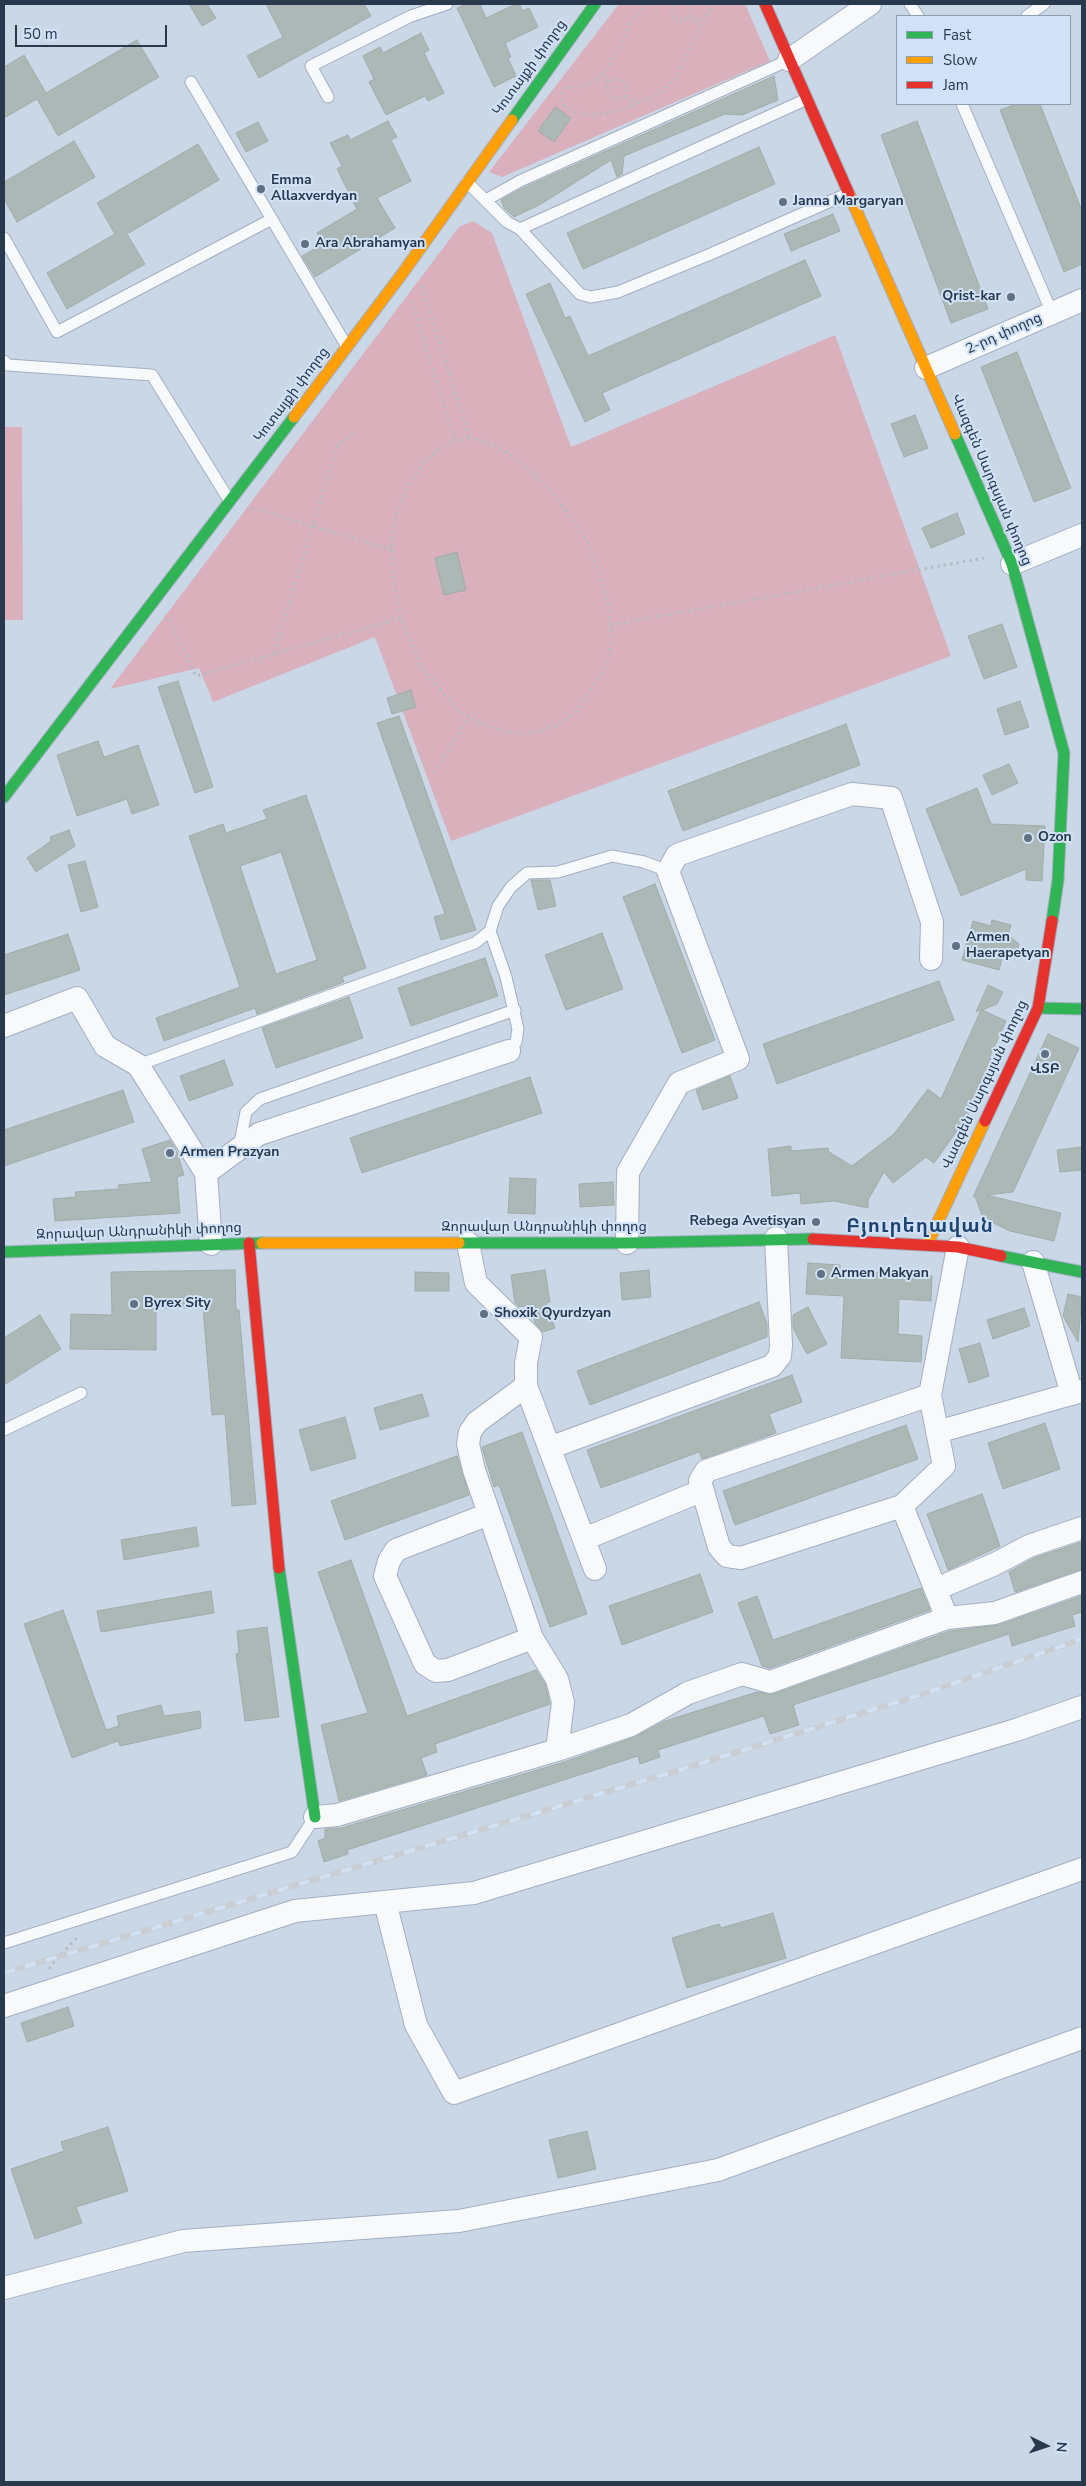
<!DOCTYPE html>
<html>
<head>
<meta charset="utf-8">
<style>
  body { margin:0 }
  #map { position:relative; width:1086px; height:2486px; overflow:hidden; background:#cad7e7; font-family:"Nunito Sans",sans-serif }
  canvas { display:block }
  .frame { position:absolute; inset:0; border:5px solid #28394d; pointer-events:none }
  .legend { position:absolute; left:896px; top:15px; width:175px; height:90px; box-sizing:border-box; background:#d1e2f7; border:1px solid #8d9eb3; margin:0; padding:6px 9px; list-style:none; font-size:15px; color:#28394d }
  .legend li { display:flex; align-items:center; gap:10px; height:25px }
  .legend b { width:25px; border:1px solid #8d9eb3 }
  .north { position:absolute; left:1021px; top:2421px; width:50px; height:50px; -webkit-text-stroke:4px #d1e2f7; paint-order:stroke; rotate:94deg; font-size:14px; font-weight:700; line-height:20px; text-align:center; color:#28394d }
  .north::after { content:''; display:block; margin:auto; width:18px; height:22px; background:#28394d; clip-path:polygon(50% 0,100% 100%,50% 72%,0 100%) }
  .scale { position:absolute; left:15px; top:25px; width:152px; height:22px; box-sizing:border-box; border:2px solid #28394d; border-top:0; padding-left:6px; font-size:15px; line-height:18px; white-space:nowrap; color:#28394d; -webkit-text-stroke:4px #d1e2f7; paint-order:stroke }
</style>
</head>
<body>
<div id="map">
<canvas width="1086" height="2486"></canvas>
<div class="frame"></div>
<ul class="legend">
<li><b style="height:6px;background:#30b455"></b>Fast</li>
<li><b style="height:6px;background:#ff9f0a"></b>Slow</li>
<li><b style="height:6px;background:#e5322d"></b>Jam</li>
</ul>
<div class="north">N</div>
<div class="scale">50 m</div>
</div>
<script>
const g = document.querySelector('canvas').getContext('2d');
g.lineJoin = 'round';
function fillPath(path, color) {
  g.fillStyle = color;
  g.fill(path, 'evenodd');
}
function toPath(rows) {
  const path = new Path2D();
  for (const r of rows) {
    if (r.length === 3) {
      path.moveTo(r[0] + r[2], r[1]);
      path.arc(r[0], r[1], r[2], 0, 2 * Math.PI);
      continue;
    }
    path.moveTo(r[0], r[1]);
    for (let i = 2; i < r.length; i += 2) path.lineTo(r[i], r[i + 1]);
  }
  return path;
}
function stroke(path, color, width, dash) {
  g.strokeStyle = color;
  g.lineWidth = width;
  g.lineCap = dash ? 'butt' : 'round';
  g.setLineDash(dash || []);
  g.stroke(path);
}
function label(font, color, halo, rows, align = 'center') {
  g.font = font + ' "Nunito Sans","Noto Sans Armenian",sans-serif';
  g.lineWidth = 4;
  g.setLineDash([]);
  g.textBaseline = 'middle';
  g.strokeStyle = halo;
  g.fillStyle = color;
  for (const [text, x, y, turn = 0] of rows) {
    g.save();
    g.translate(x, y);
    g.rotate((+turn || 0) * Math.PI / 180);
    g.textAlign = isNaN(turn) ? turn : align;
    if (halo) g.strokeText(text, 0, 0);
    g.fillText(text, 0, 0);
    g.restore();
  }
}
const green = toPath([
  [619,4,745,4,770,61,502,177,489,172],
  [473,221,492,233,571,447,835,335,951,656,451,841,375,637,213,702,199,668,110,689,459,227],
  [4,427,22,427,23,620,4,620]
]);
const building = toPath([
  [189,4,207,4,216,18,202,26,189,4],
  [266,4,364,4,371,16,259,78,247,56,283,37,266,4],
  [468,4,480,4,486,18,516,4,519,4,523,11,529,8,538,27,505,43,511,57,508,58,516,76,494,87,457,8,468,4],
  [421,33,429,50,424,53,444,93,428,101,425,96,386,115,369,82,374,79,363,56,380,47,383,53,421,33],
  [137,40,159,77,58,136,37,99,4,118,4,67,24,55,46,93,137,40],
  [774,76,778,100,742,115,725,114,624,156,622,174,617,177,611,160,541,204,514,217,504,208,501,200,523,188,774,76],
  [1016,104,1040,104,1082,211,1082,264,1064,272,1000,110,1016,104],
  [555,107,571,118,554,142,538,131,555,107],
  [388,121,397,137,391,140,411,181,377,198,395,228,315,277,302,256,323,244,317,233,357,209,337,169,342,166,330,143,348,135,350,140,388,121],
  [917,121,988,309,951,323,881,135,917,121],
  [258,122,268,141,246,152,236,133,258,122],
  [74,141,95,177,17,222,4,199,4,182,74,141],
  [198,144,219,180,127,234,145,264,67,309,47,273,115,234,97,203,198,144],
  [759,147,775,184,583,269,567,233,759,147],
  [833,214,840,231,791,251,784,234,833,214],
  [805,260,821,296,602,393,610,410,585,422,526,294,550,283,565,318,570,316,588,356,805,260],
  [1017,352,1071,488,1034,502,981,367,1017,352],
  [915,415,928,448,904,457,891,424,915,415],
  [957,513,965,534,931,548,922,528,957,513],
  [457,552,466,590,444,595,435,558,457,552],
  [1002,624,1017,667,984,679,968,636,1002,624],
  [178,681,213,787,195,793,158,687,178,681],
  [411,690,416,707,392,714,387,698,411,690],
  [1020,701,1029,727,1005,735,997,709,1020,701],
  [399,716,476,930,441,940,434,917,445,914,377,723,399,716],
  [846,724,860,765,683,831,668,791,846,724],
  [98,741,104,757,138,745,159,805,132,814,127,799,77,816,57,755,98,741],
  [1009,764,1018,783,992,795,983,775,1009,764],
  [977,788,991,824,1045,826,1042,881,1026,880,1026,869,961,896,926,809,977,788],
  [306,795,366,968,342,977,344,982,257,1014,255,1008,164,1041,156,1018,240,987,189,836,223,824,226,833,267,819,263,810,306,795],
  [281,852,317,960,276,974,240,866,281,852],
  [69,830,75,846,36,872,27,858,51,841,50,837,69,830],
  [85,861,98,907,81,912,68,865,85,861],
  [531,880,550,880,556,906,538,910,531,880],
  [655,884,715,1040,682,1053,623,897,655,884],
  [992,920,1011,925,1008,935,1019,944,1016,958,1002,958,999,970,962,960,973,921,991,926,992,920],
  [602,933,623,989,566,1010,545,955,602,933],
  [68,934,80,970,4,995,4,955,68,934],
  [485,958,498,996,411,1026,398,988,485,958],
  [939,981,954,1020,777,1084,763,1044,939,981],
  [988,985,1003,992,997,1004,982,1010,1006,1021,989,1058,992,1059,968,1115,934,1163,926,1157,893,1183,884,1172,868,1200,868,1208,834,1201,801,1204,800,1193,772,1196,768,1149,791,1146,791,1151,828,1148,829,1152,852,1166,894,1134,928,1089,941,1099,981,1010,976,1012,988,985],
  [349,997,363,1038,276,1068,262,1028,349,997],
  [1048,1034,1079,1048,1013,1192,986,1195,1061,1213,1054,1241,1010,1231,983,1218,975,1196,973,1197,1048,1034],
  [224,1060,233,1085,189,1101,180,1076,224,1060],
  [730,1076,738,1098,703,1110,696,1090,730,1076],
  [530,1077,542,1113,362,1173,350,1138,530,1077],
  [123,1090,134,1122,4,1166,4,1130,123,1090],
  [170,1140,177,1152,184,1175,177,1177,180,1213,55,1221,53,1199,76,1197,75,1192,119,1189,118,1185,152,1182,142,1149,170,1140],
  [1082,1147,1082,1170,1060,1172,1057,1150,1082,1147],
  [510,1178,536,1179,535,1214,508,1213,510,1178],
  [613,1182,614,1205,580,1207,579,1184,613,1182],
  [808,1263,840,1265,840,1270,932,1276,931,1301,899,1299,898,1334,922,1336,921,1362,841,1358,844,1296,806,1294,808,1263],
  [235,1270,236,1310,239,1310,256,1504,232,1506,225,1414,212,1415,203,1308,156,1308,156,1350,70,1349,71,1314,112,1315,111,1272,235,1270],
  [545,1270,550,1302,546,1303,555,1328,543,1332,535,1323,530,1305,519,1307,515,1303,511,1275,545,1270],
  [649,1270,651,1297,622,1300,620,1273,649,1270],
  [415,1272,449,1273,449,1291,415,1291,415,1272],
  [1068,1294,1082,1297,1078,1342,1063,1316,1068,1294],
  [759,1302,767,1324,767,1337,590,1405,577,1371,759,1302],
  [808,1307,827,1344,807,1354,793,1328,793,1315,808,1307],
  [1024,1308,1030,1326,993,1339,987,1320,1024,1308],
  [40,1315,61,1349,4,1385,4,1338,40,1315],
  [980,1343,989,1376,969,1383,959,1349,980,1343],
  [792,1375,802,1402,769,1414,776,1433,702,1459,699,1452,601,1488,587,1450,792,1375],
  [422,1394,429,1416,380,1430,374,1408,422,1394],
  [345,1417,356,1458,311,1471,299,1430,345,1417],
  [1045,1423,1060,1469,1003,1489,988,1443,1045,1423],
  [906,1425,918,1459,735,1525,723,1491,906,1425],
  [522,1432,587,1614,550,1627,499,1485,494,1487,482,1447,522,1432],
  [457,1456,469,1495,345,1540,331,1501,457,1456],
  [982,1494,1000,1546,948,1570,927,1514,982,1494],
  [196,1527,199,1546,124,1560,121,1540,196,1527],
  [1082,1542,1082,1569,1015,1592,1009,1572,1034,1558,1082,1542],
  [351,1560,407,1716,536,1670,545,1684,550,1704,435,1744,437,1752,421,1758,427,1775,339,1801,321,1725,368,1713,318,1572,351,1560],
  [700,1574,713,1612,622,1645,609,1606,700,1574],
  [921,1588,930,1610,770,1668,762,1666,738,1603,757,1596,773,1640,921,1588],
  [211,1591,214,1613,101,1632,97,1611,211,1591],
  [1082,1596,1082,1612,1072,1615,1075,1626,1012,1646,1009,1634,793,1705,799,1725,770,1734,764,1716,658,1750,660,1757,640,1764,638,1756,347,1850,348,1854,324,1862,318,1841,325,1838,325,1829,341,1828,561,1763,635,1737,665,1721,757,1692,774,1694,950,1631,999,1625,1082,1596],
  [63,1610,106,1730,119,1726,117,1716,161,1705,164,1716,200,1711,201,1728,120,1746,118,1741,72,1758,24,1624,63,1610],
  [267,1627,279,1717,245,1721,236,1654,239,1653,237,1631,267,1627],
  [773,1913,786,1958,687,1988,672,1938,719,1924,721,1928,773,1913],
  [68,2007,74,2026,27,2042,21,2023,68,2007],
  [108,2127,128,2191,76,2207,82,2223,35,2239,11,2169,64,2151,61,2142,108,2127],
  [587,2131,596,2169,558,2178,549,2140,587,2131]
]);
const path = toPath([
  [674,4,672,14,680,21,690,17,692,12,689,4],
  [690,17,701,23],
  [602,75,609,82],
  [617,89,10],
  [565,88,579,87,594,82,605,71,617,53,632,20,647,4],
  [562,92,563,105,576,113,590,115,611,113,658,95,675,79,696,35,713,4],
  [626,95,635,105],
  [422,286,470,439],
  [411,300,455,440],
  [475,439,498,446,520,462,552,492,586,539,600,575,609,607,612,640,606,666,578,710,561,723,544,730,524,734,503,731,477,722,458,710,423,669,401,618,394,581,392,542,395,517,408,485,424,462,440,448,455,440,475,439],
  [252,508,393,550],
  [169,619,196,676,401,618],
  [611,625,984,558],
  [274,653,337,447,354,432],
  [434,773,469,717],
  [49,1969,56,1959,78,1937]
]);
const lane = toPath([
  [910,4,918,16],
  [1027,16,1044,4],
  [191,82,346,345],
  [328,97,311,66,411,16,447,4],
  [962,104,1052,313],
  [467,182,507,222,520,229,580,294,591,297,618,292,713,253,849,193],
  [486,200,520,181,789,60],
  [520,229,807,99],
  [4,238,57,332,272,219],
  [4,361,8,365,152,375,229,500],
  [490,931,506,977,518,1029,516,1042,509,1051],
  [138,1065,475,943,490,931,498,906,511,887,527,873,558,872,612,856,644,862,668,871],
  [239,1148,246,1112,260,1099,515,1010],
  [4,1430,81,1393],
  [4,1943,292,1852,315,1817]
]);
const street = toPath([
  [789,60,870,4],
  [926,368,1082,300],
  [1012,564,1082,535],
  [4,1026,77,998,105,1046,138,1065,206,1173],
  [468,1243,476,1283,531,1337,526,1363,526,1386,595,1569],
  [627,1243,628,1172,679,1083,738,1059,668,871,677,855,852,794,891,798,932,922,931,959],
  [211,1244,206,1173,259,1134,509,1051],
  [1033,1262,1072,1394],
  [526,1386,477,1422,470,1432,468,1444,474,1470,532,1638,557,1679,563,1702,557,1750],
  [937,1432,1082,1391],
  [549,1448,772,1366,780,1356,781,1345,776,1238],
  [902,1506,741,1558,727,1556,719,1547,700,1481,706,1471,930,1395],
  [489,1514,396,1550,389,1561,385,1576,425,1664,436,1671,448,1670,532,1638],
  [584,1539,701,1491],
  [936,1589,995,1564,1029,1546,1082,1528],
  [947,1618,902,1506,944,1466,930,1395,958,1247],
  [315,1817,337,1815,557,1750,631,1725,688,1693,742,1674,770,1682,947,1618,995,1613,1082,1582],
  [385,1902,416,2025,454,2093,1082,1869],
  [4,2006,295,1911,474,1893,1016,1730,1082,1707],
  [4,2288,183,2241,459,2221,718,2170,1082,2038]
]);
const fast = toPath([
  [512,120,595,4],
  [955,434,1012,564,1064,753,1058,880,1052,921],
  [4,797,294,417],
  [1038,1008,1082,1009],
  [459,1243,627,1243,813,1239],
  [4,1252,262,1243],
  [1001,1256,1082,1272],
  [279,1568,315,1817]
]);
const slow = toPath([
  [849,194,955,434],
  [294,417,402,274,512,120],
  [262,1243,459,1243],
  [928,1243,985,1121]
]);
const jam = toPath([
  [765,4,849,194],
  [985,1121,1038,1008,1052,921],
  [813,1239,958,1247,1001,1256],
  [249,1243,279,1568]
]);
const rail = toPath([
  [4,1973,686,1768,923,1694,1082,1639]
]);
const markers = [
  [261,189,5,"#617083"],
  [783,202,5,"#617083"],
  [305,244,5,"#617083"],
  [1011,297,5,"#617083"],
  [1028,838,5,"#617083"],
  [956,946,5,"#617083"],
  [1045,1054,5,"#617083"],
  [170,1153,5,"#617083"],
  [816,1222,5,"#617083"],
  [821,1274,5,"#617083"],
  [134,1304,5,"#617083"],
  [484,1314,5,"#617083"]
];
const streetNames = [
  ["Կոտայքի փողոց",530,68,-54],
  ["2-րդ փողոց",1004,334,-24],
  ["Կոտայքի փողոց",292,395,-53],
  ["Վազգեն Սարգսյան փողոց",991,480,67],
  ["Վազգեն Սարգսյան փողոց",985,1085,-65],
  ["Զորավար Անդրանիկի փողոց",544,1228],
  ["Զորավար Անդրանիկի փողոց",139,1232,-2]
];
const poiNames = [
  ["Emma",271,181],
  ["Allaxverdyan",271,197],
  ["Janna Margaryan",793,202],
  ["Ara Abrahamyan",315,244],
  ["Qrist-kar",1001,297,"right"],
  ["Ozon",1038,838],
  ["Armen",966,938],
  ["Haerapetyan",966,954],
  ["ՎՏԲ",1045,1070,"center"],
  ["Armen Prazyan",180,1153],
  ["Rebega Avetisyan",806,1222,"right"],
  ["Armen Makyan",831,1274],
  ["Byrex Sity",144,1304],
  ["Shoxik Qyurdzyan",494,1314]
];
const districtNames = [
  ["Բյուրեղավան",920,1227]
];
fillPath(green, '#d9b0bc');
fillPath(building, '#acb8b5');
stroke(building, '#a0aca9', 1);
stroke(lane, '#a2afc0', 13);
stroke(street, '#a2afc0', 24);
stroke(fast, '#a2afc0', 13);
stroke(slow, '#a2afc0', 13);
stroke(jam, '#a2afc0', 13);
stroke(path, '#b6bbc2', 3, [2.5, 4]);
stroke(lane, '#f7f9fb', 11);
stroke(street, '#f7f9fb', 22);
stroke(fast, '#30b455', 11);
stroke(slow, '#ff9f0a', 11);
stroke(jam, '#e5322d', 11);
stroke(rail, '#caced3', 5.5);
stroke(rail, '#d1e2f7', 4, [11]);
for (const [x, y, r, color] of markers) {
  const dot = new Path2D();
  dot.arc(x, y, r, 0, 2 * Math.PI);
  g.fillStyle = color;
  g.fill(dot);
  stroke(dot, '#d1e2f7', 2);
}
label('14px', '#28394d', '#d1e2f7', streetNames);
label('bold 14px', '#28394d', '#d1e2f7', poiNames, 'left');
g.letterSpacing = '1px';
label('bold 19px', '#1f446f', '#d1e2f7', districtNames);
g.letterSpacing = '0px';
</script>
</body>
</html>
